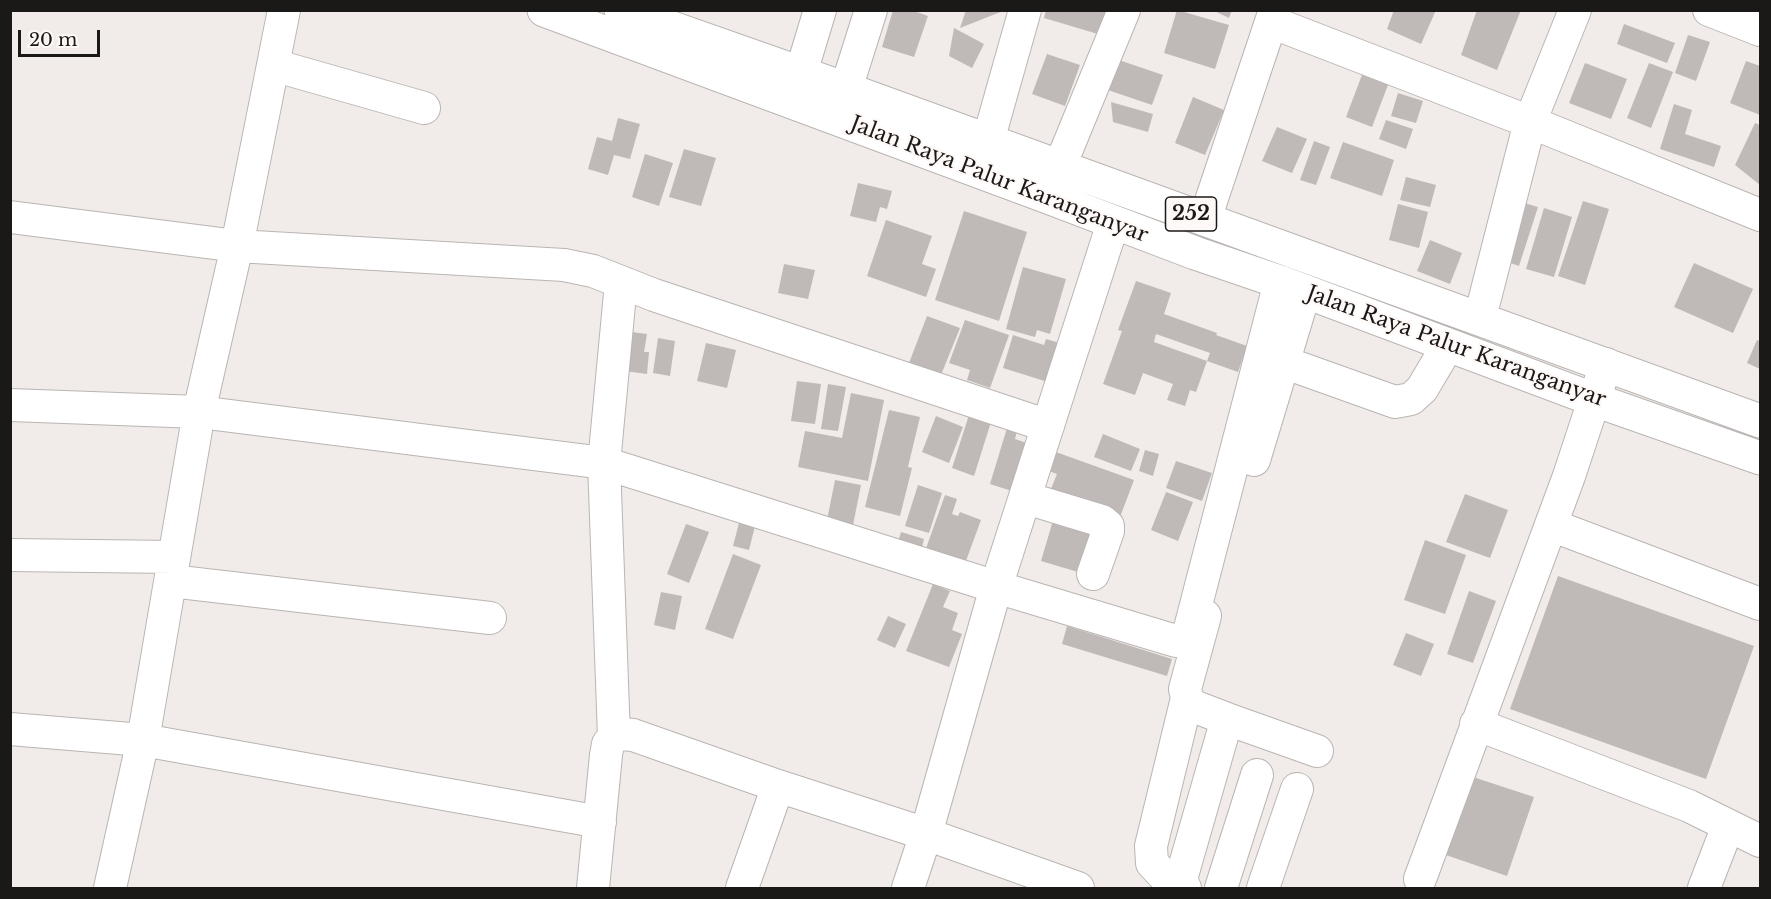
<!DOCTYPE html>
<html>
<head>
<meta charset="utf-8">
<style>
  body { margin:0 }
  #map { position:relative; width:1771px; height:899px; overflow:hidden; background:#f1ece9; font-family:"Libre Baskerville",serif }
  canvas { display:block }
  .frame { position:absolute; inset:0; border:12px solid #1b1918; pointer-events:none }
  .scale { position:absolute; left:18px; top:30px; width:82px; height:27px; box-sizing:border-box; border:3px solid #1b1918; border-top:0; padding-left:8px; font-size:18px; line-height:21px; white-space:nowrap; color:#1b1918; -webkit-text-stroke:4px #fef9f6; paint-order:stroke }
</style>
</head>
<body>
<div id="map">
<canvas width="1771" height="899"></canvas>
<div class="frame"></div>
<div class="scale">20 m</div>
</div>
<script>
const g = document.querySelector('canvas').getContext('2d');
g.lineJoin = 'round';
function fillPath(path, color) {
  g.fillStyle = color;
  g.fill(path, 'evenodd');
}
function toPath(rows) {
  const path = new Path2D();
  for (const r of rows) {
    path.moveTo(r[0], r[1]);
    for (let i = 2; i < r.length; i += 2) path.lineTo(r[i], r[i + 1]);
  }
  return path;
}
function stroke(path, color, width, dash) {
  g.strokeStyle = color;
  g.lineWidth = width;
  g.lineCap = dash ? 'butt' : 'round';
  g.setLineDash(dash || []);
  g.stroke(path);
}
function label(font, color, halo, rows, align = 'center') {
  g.font = font + ' "Libre Baskerville",serif';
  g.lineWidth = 4.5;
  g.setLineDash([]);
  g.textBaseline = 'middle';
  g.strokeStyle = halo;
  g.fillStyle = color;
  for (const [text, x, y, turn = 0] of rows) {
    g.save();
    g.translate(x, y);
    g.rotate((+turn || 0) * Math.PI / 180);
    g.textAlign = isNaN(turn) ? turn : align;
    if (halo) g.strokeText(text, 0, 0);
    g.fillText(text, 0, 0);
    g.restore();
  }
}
const building = toPath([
  [893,10,911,10,928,16,914,57,882,47],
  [966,10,1003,10,1003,11,960,28],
  [1046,10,1116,10,1108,37,1044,18],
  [1177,10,1229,25,1215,69,1164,53],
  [1212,10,1232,10,1229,18],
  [1394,10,1436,10,1421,44,1387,29],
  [1477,10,1521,10,1497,70,1461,55],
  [1624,24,1675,43,1667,63,1617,44],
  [954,28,984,44,972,68,949,56],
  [1688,35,1710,42,1696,81,1675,73],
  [1047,54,1080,65,1065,106,1032,94],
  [1113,58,1163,75,1152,105,1102,88],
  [1746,61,1760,66,1760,115,1730,103],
  [1585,63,1627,79,1611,119,1569,103],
  [1649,63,1673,72,1651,128,1627,118],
  [1365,67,1391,77,1372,127,1346,117],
  [1398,93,1423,101,1416,123,1391,116],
  [1193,97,1224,110,1205,155,1175,143],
  [1111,102,1153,114,1148,132,1113,122],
  [1674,104,1692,110,1685,134,1721,146,1714,167,1660,149],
  [618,118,640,124,630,159,614,155,608,175,588,169,597,137,612,141],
  [1386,120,1413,129,1406,149,1379,139],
  [1755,123,1760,125,1760,185,1735,165],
  [1277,127,1307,139,1292,173,1262,161],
  [1314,141,1330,147,1316,185,1300,180],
  [1343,142,1394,160,1382,196,1330,178],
  [684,149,716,158,701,206,669,197],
  [645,154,673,163,659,206,632,197],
  [1406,177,1436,185,1430,207,1400,200],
  [858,183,892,191,887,209,880,207,876,222,850,216],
  [1583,201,1609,209,1585,285,1558,276],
  [1521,202,1538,207,1519,266,1502,260],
  [1398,204,1428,212,1419,248,1389,240],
  [1544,208,1572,217,1554,277,1526,269],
  [964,211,1027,232,999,321,935,300],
  [886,220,932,236,922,264,936,269,926,297,867,276],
  [1430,240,1462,253,1450,284,1417,271],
  [1694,263,1753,289,1733,333,1674,307],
  [784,264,815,270,808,299,778,293],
  [1023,267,1066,279,1050,334,1037,330,1035,337,1006,329],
  [1136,281,1171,293,1164,314,1217,333,1216,335,1247,346,1238,372,1207,361,1210,353,1156,334,1154,342,1207,361,1196,392,1190,390,1185,406,1167,400,1173,384,1143,373,1135,395,1103,384,1122,331,1118,330],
  [927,316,960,328,941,375,909,363],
  [965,320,1009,335,990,388,967,380,970,370,949,363],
  [624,331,647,334,644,352,649,352,647,374,618,370],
  [1013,335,1044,345,1046,339,1063,344,1051,383,1003,368],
  [658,338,675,341,670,376,653,373],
  [1757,340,1760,341,1760,369,1747,363],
  [706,343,736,350,727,388,697,381],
  [797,381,821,384,815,424,791,421],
  [828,384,846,387,838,431,821,429],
  [851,393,884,400,868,481,798,467,805,431,842,438],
  [889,410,920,417,908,467,912,468,900,516,865,507],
  [969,415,991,422,974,476,952,468],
  [936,416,963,427,949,463,922,452],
  [1007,428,1017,431,1015,439,1033,445,1018,493,990,484],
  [1103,434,1140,449,1131,471,1094,457],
  [1145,450,1159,454,1153,476,1139,471],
  [1053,451,1134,480,1120,517,1048,496,1057,474,1046,470],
  [1176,461,1212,473,1202,501,1166,488],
  [835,480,861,485,853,525,827,520],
  [918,485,942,493,929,533,905,526],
  [1166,492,1193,502,1178,541,1151,530],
  [1465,494,1508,510,1490,558,1446,542],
  [945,495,957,499,952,514,958,516,960,512,981,520,963,569,924,554],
  [1054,517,1092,528,1078,572,1041,561],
  [740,519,756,522,749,550,733,546],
  [686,524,709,532,689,583,667,574],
  [901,532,924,539,921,552,897,546],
  [1425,540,1466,555,1445,614,1404,600],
  [733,554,761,565,733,639,705,629],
  [1558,576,1754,646,1706,779,1510,709],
  [933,584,950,591,943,607,958,613,952,630,962,634,949,667,906,651],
  [1469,591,1496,601,1473,663,1447,654],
  [661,592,682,596,675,630,654,625],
  [888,616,906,624,895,648,877,640],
  [1067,626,1172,659,1167,676,1062,644],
  [1406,633,1434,644,1421,676,1393,665],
  [1467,775,1534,797,1507,876,1440,853]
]);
const minor = toPath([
  [1709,10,1760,30],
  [1271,22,1530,122,1760,215],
  [273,65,424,108],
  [801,73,820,10],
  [846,89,871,10],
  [988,141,1025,10],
  [1060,166,1124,10],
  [10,217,237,246,564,265,593,271,654,295,1048,426],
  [1205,219,1275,10],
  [1478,318,1484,302,1530,122,1575,10],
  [1283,362,1395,402,1411,399,1422,389,1448,345],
  [10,405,199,412,604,463,996,587,1176,641,1186,637,1190,628,1280,282],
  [1254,460,1305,291],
  [1026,498,1102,521,1108,526,1108,531,1093,574],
  [1551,525,1760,604],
  [10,555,174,557],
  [171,581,490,618],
  [1205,616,1185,689,1187,698,1193,706,1227,719,1317,751],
  [1476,724,1689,806,1760,841],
  [10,729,143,740,600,822],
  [614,737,604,463,621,283],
  [1420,879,1569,476,1606,364],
  [1179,886,1227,719],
  [110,888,143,740,199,412,237,246,284,10],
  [593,888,606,755,608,744,614,737,622,734,633,735,778,786,926,834,1078,888],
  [742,888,778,786],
  [908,888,926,834,996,587,1113,223],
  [1185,888,1166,878,1152,863,1151,846,1187,698],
  [1221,888,1257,775],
  [1263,888,1297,789],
  [1704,888,1728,826]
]);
const major = toPath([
  [544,10,1048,197,1195,253,1280,282,1595,400,1760,458],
  [621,10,846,89,1760,421]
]);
const shields = [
  [1191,214,51]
];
const shieldNames = [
  ["252",1191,214]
];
const streetNames = [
  ["Jalan Raya Palur Karanganyar",999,180,21],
  ["Jalan Raya Palur Karanganyar",1456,347,20]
];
fillPath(building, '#bfb9b8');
stroke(minor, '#bab5b2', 34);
stroke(major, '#bab5b2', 35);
stroke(minor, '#fff', 32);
stroke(major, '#fff', 33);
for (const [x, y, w] of shields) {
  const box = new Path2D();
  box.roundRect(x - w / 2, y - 17, w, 34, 4.5);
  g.fillStyle = '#fef9f6';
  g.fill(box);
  stroke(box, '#1b1918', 1.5);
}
label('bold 20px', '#1b1918', null, shieldNames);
label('21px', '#1b1918', '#fef9f6', streetNames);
</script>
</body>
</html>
